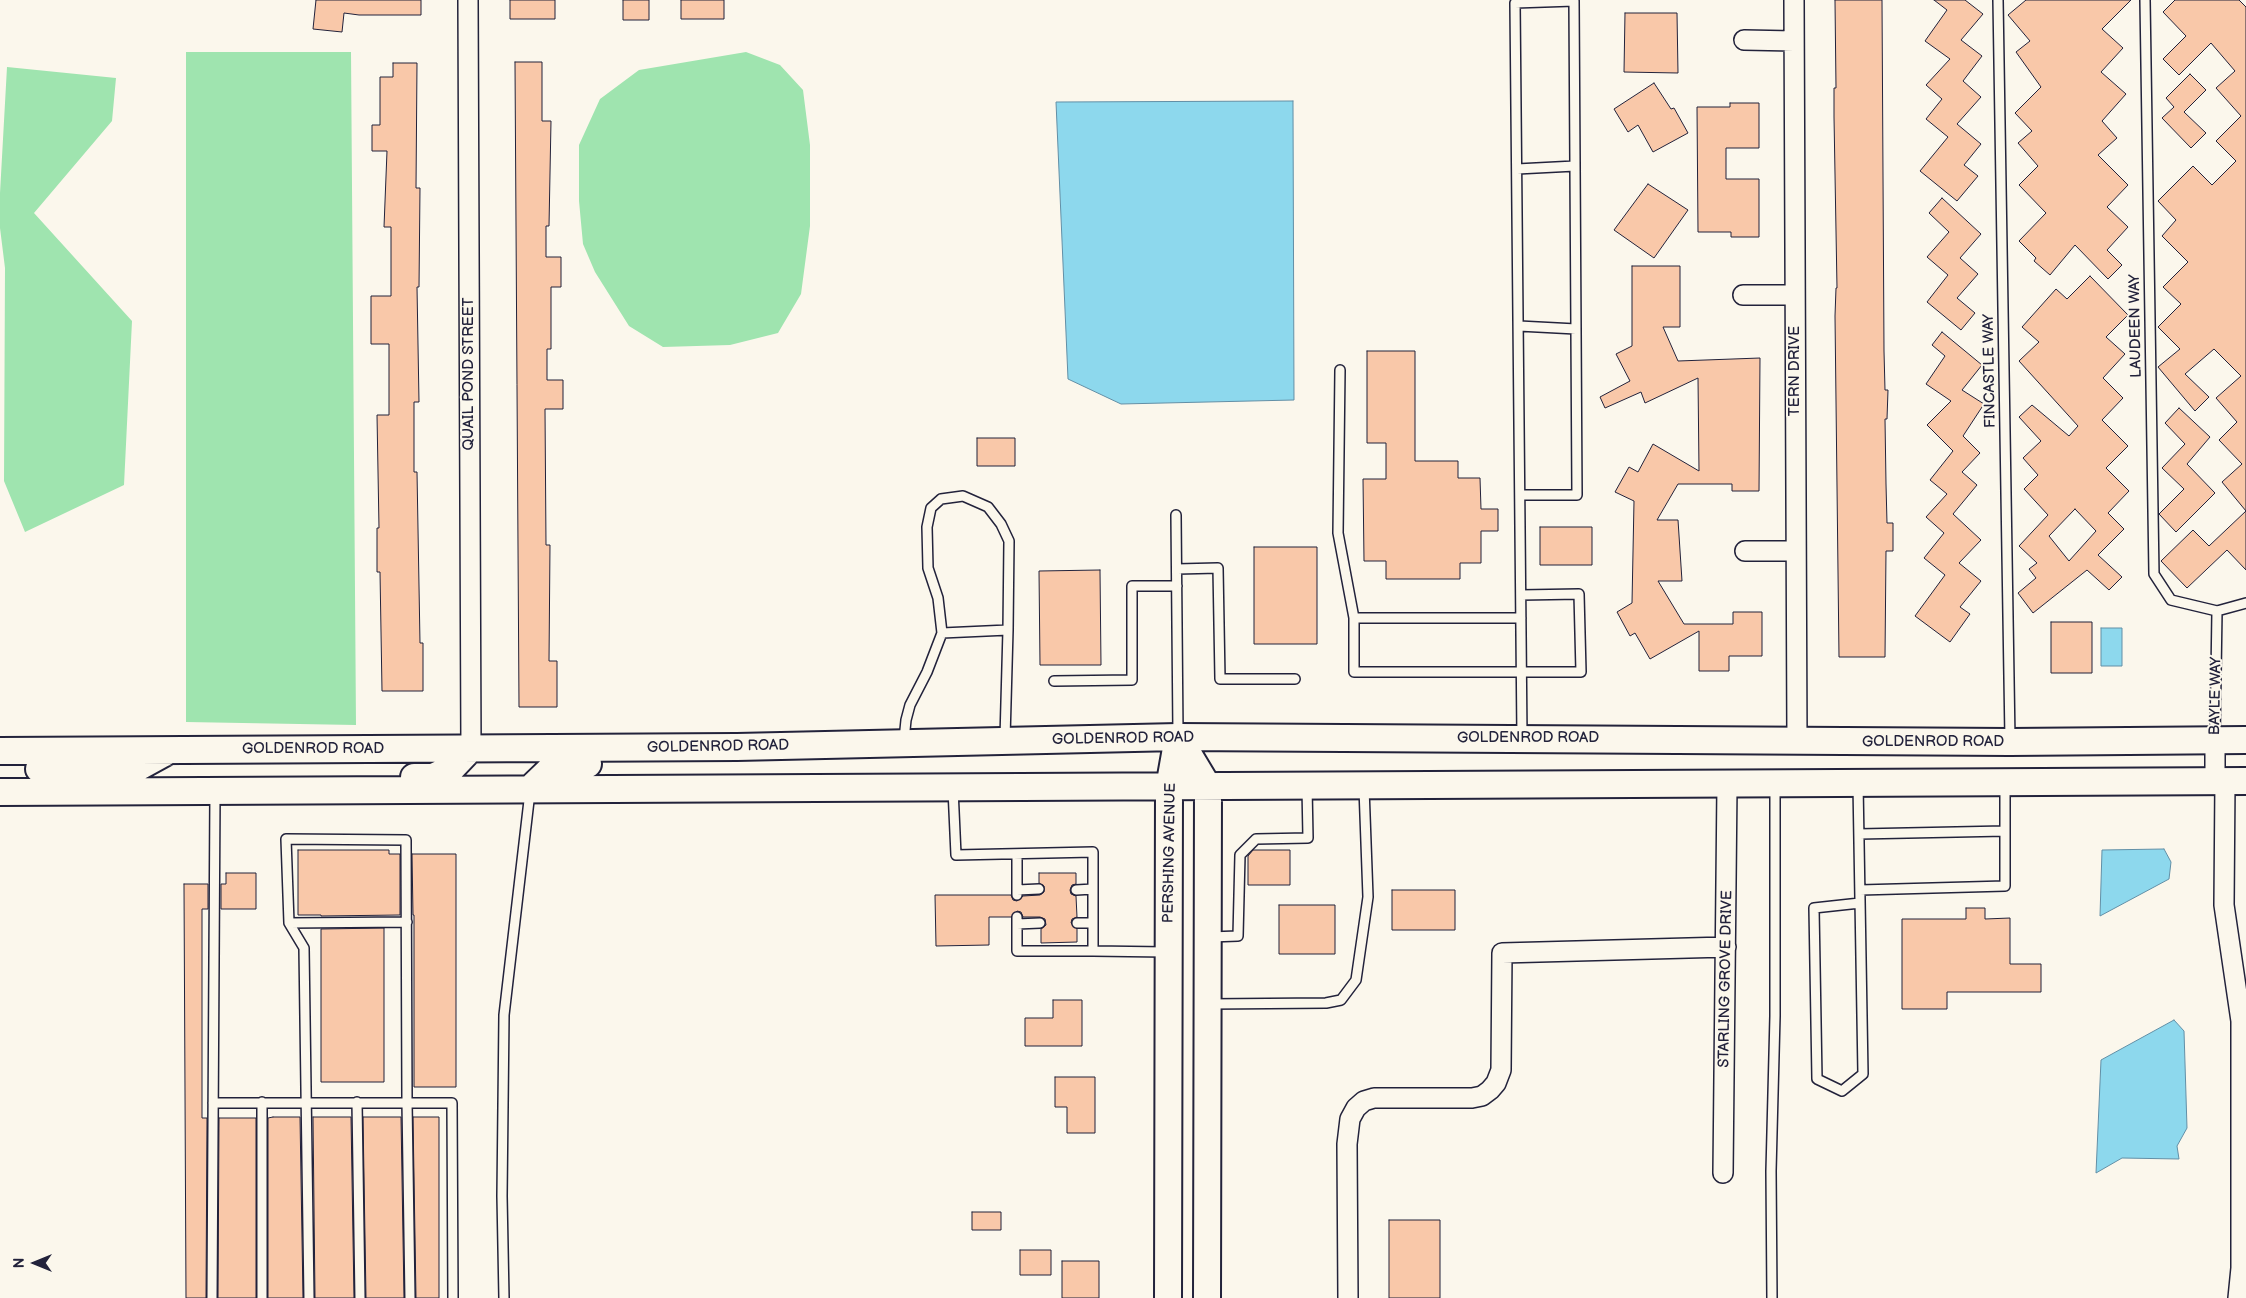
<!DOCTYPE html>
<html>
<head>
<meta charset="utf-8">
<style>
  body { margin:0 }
  #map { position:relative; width:2246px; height:1298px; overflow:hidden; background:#fbf7ec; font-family:"Balsamiq Sans",sans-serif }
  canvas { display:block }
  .north { position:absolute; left:10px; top:1238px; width:50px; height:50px; -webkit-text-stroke:4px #fbf7ec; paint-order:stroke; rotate:270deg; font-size:14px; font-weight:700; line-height:20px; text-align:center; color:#22223b }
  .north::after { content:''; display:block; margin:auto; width:18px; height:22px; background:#22223b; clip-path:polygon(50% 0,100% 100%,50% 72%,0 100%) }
</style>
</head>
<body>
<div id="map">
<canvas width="2246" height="1298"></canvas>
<div class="north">N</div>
</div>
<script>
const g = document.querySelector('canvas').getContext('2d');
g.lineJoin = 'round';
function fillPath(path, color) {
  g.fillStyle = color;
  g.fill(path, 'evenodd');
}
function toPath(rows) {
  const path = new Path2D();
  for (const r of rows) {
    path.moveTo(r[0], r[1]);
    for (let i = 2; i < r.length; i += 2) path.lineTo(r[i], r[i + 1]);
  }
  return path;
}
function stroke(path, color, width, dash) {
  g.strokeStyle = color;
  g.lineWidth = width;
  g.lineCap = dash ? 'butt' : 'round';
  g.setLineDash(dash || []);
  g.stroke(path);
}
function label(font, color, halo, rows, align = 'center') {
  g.font = font + ' "Balsamiq Sans",sans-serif';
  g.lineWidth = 4;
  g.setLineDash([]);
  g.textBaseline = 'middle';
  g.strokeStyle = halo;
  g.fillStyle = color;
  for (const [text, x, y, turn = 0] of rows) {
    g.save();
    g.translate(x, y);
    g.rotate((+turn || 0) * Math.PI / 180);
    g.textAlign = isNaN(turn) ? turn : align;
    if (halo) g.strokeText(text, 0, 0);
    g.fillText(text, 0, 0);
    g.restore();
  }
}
const green = toPath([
  [186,52,351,52,356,725,186,722],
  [746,52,780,65,803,90,810,145,810,226,801,294,778,333,730,345,663,347,629,326,595,272,583,244,579,201,579,145,600,99,639,70],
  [7,67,116,78,112,121,34,213,132,321,124,485,25,532,4,481,5,268,0,228,0,193]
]);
const water = toPath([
  [1293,101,1294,400,1121,404,1068,379,1056,102,1293,101],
  [2101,628,2122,628,2122,666,2101,666,2101,628],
  [2164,849,2171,862,2169,879,2100,916,2102,850,2164,849],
  [2174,1020,2184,1031,2187,1128,2177,1146,2179,1159,2122,1158,2096,1173,2101,1060,2174,1020]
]);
const building = toPath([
  [316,0,421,0,421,15,359,15,344,13,342,32,313,29,316,0],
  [510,0,555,0,555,19,510,19,510,0],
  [623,0,649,0,649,20,623,20,623,0],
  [681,0,724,0,724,19,681,19,681,0],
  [1835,0,1882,0,1884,351,1885,390,1888,390,1887,419,1885,419,1886,484,1887,523,1893,523,1893,551,1886,551,1885,657,1839,657,1835,316,1836,288,1837,288,1834,117,1834,88,1836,88,1835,0],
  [1934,0,1965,0,1983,14,1961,40,1982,56,1963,81,1981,97,1957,124,1981,144,1964,165,1978,176,1957,201,1920,171,1948,137,1926,119,1942,99,1926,85,1950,59,1925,41,1947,10,1934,0],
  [2026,0,2131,0,2102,29,2123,48,2101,72,2126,94,2102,121,2117,138,2098,155,2128,185,2107,207,2128,227,2107,250,2122,265,2108,279,2075,245,2050,275,2034,261,2036,258,2019,241,2046,213,2019,185,2038,166,2018,143,2032,131,2015,113,2041,87,2016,52,2030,41,2008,15,2026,0],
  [2175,0,2239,0,2246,7,2246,511,2222,482,2242,464,2219,440,2237,422,2216,398,2241,376,2214,349,2185,374,2209,397,2195,411,2158,367,2180,349,2158,327,2181,304,2163,287,2188,262,2162,236,2176,220,2158,201,2193,166,2212,185,2236,161,2216,141,2241,116,2216,88,2235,71,2211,43,2179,75,2163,59,2186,36,2163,12,2175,0],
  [1625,13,1677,13,1678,73,1624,72,1625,13],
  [515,62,542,62,542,121,551,121,549,226,546,226,546,257,561,257,561,287,551,287,551,349,547,349,547,380,563,380,563,409,545,409,546,545,550,545,549,661,557,661,557,707,519,707,515,62],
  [393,63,417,63,416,188,420,188,419,287,417,287,419,402,414,402,414,472,417,472,420,643,423,643,423,691,382,691,380,572,377,572,377,528,379,528,377,415,389,415,389,344,371,344,371,296,391,296,391,227,384,227,387,151,372,151,372,125,380,125,380,77,393,77,393,63],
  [2190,74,2206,90,2184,112,2206,133,2191,148,2162,118,2174,107,2166,98,2190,74],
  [1654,83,1671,109,1674,108,1688,133,1653,152,1638,125,1628,132,1614,109,1654,83],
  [1730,103,1759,103,1759,148,1726,148,1726,179,1759,179,1759,237,1731,237,1731,232,1698,232,1697,107,1730,107,1730,103],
  [1648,184,1688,210,1654,258,1614,230,1648,184],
  [1942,198,1981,234,1960,258,1978,274,1957,298,1975,313,1961,330,1927,302,1948,275,1927,257,1949,232,1929,213,1942,198],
  [1632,266,1680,266,1680,327,1663,327,1678,361,1760,358,1759,491,1732,491,1732,484,1678,484,1657,520,1678,520,1682,581,1658,581,1684,624,1733,624,1733,612,1762,612,1762,656,1729,656,1729,671,1699,671,1699,631,1650,659,1635,633,1630,636,1617,612,1632,603,1634,501,1615,492,1629,467,1638,472,1653,444,1699,471,1698,378,1645,403,1641,392,1605,408,1600,397,1630,381,1616,354,1632,346,1632,266],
  [2090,276,2128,315,2106,337,2125,354,2103,378,2123,398,2102,420,2128,446,2106,468,2129,491,2108,513,2124,529,2098,555,2122,577,2109,590,2087,570,2033,613,2018,593,2036,578,2029,569,2037,563,2019,546,2048,515,2024,489,2038,475,2023,458,2041,441,2019,417,2032,405,2069,436,2078,426,2019,361,2039,342,2022,327,2056,289,2067,299,2090,276],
  [2075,509,2096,531,2069,561,2049,536,2075,509],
  [1942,332,1982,365,1962,390,1984,404,1963,436,1980,453,1962,472,1977,485,1953,514,1981,540,1959,563,1981,581,1960,607,1970,614,1950,642,1915,616,1945,575,1924,558,1944,533,1926,517,1947,494,1930,480,1953,451,1927,425,1951,401,1926,384,1945,356,1932,345,1942,332],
  [1367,351,1415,351,1415,461,1458,461,1458,478,1480,478,1481,509,1498,509,1498,531,1481,531,1481,563,1460,563,1460,579,1386,579,1386,561,1364,561,1363,479,1386,479,1386,443,1367,443,1367,351],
  [2179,408,2210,437,2187,464,2215,493,2176,532,2159,514,2184,489,2162,468,2185,444,2165,423,2179,408],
  [977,438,1015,438,1015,466,977,466,977,438],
  [2246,511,2246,570,2227,550,2187,588,2161,561,2193,530,2209,546,2246,511],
  [1540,527,1592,527,1592,565,1540,565,1540,527],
  [1254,547,1317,547,1317,644,1254,644,1254,547],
  [1100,570,1101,665,1040,665,1039,571,1100,570],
  [2051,622,2092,622,2092,673,2051,673,2051,622],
  [298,850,389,850,389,854,400,854,400,915,321,916,321,915,298,915,298,850],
  [1253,850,1290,850,1290,885,1248,885,1248,856,1253,850],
  [412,854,456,854,456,1087,414,1087,414,915,413,915,412,854],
  [226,873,256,873,256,909,221,909,221,884,226,884,226,873],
  [1039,873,1076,873,1076,884,1072,885,1070,890,1071,894,1076,896,1077,917,1072,919,1071,923,1077,929,1077,942,1041,943,1041,929,1046,925,1045,919,1040,917,1023,917,1021,912,1017,911,1011,917,989,917,989,945,936,946,935,895,1011,895,1013,900,1017,901,1023,896,1040,895,1044,892,1044,886,1039,883,1039,873],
  [184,884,208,884,208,909,202,909,202,1118,207,1118,206,1298,186,1298,184,884],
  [1392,890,1455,890,1455,930,1392,930,1392,890],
  [1279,905,1335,905,1335,954,1279,954,1279,905],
  [1966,908,1985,908,1985,919,2010,918,2010,964,2041,964,2041,992,1947,992,1947,1009,1902,1009,1902,919,1966,919,1966,908],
  [384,928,384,1082,321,1082,321,929,384,928],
  [1053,1000,1082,1000,1082,1046,1025,1046,1025,1018,1053,1018,1053,1000],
  [1055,1077,1095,1077,1095,1133,1067,1133,1067,1107,1055,1107,1055,1077],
  [273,1117,300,1117,303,1298,268,1298,268,1118,273,1117],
  [313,1117,351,1117,354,1298,315,1298,313,1117],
  [363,1117,401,1117,404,1298,366,1298,363,1117],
  [413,1117,439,1117,439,1298,416,1298,413,1117],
  [219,1118,256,1118,256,1298,218,1298,219,1118],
  [972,1212,1001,1212,1001,1230,972,1230,972,1212],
  [1389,1220,1440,1220,1440,1298,1389,1298,1389,1220],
  [1020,1250,1051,1250,1051,1275,1020,1275,1020,1250],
  [1062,1261,1099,1261,1099,1298,1062,1298,1062,1261]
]);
const lane = toPath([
  [1998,0,2010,739],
  [2145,0,2154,574,2171,600,2217,611,2246,603],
  [1517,169,1575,166],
  [1519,326,1576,329],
  [1340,370,1338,533,1354,618],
  [1521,495,1577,495,1574,1,1515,3,1522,738],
  [1176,515,1178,734],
  [1177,569,1218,568,1220,679,1295,679],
  [1521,595,1579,594,1581,672,1354,672,1354,618,1521,618],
  [942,633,938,598,928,568,927,527,931,508,941,499,963,496,988,507,1001,524,1009,541,1008,630],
  [1054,681,1132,680,1132,586,1177,586],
  [2215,739,2217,611],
  [904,740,906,720,910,705,927,672,942,633,1008,630,1005,738],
  [1858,784,1863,1074,1842,1091,1817,1079,1814,908,1860,903],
  [953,789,956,855,1093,852,1093,951,1166,952],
  [1859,834,2005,831],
  [1017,855,1017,895],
  [1017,890,1039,889],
  [1076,890,1093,889],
  [1860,890,2005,886,2005,784],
  [1017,917,1017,951,1093,951],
  [289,923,407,922],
  [1077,923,1093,923],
  [1017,924,1040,923],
  [1210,937,1238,936,1240,855,1256,839,1308,838,1307,787],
  [1210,1004,1326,1003,1341,1000,1356,980,1368,897,1364,788],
  [262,1102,262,1298],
  [357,1102,360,1298],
  [213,1103,452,1103,453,1298],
  [212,1298,215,793],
  [309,1298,304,948,289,923,286,839,406,840,407,1102,410,1298],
  [504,1298,502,1196,504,1015,530,792],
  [1772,1298,1771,1171,1775,1016,1775,785]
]);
const street = toPath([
  [468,0,471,748],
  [1794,0,1797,741],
  [1744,40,1794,41],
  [1743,295,1795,295],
  [1745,551,1796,551],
  [2215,781,2215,740],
  [2225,781,2224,905,2241,1021,2241,1268,2238,1298],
  [1723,1173,1727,785],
  [1348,1298,1347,1144,1350,1119,1356,1108,1364,1101,1374,1098,1472,1098,1482,1096,1490,1090,1496,1083,1501,1070,1502,953,1726,947]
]);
const secondary = toPath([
  [1178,737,1208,787,1207,1298],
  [0,751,737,747,1178,737,2010,742,2246,740],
  [39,769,135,769,166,752],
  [414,777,433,777,452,768,471,748],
  [530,789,555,765,588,764],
  [0,792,2246,781],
  [1168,1298,1169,788,1178,737]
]);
const streetNames = [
  ["LAUDEEN WAY",2136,326,-91],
  ["TERN DRIVE",1795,371,-90],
  ["FINCASTLE WAY",1990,371,-91],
  ["QUAIL POND STREET",469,374,-90],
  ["BAYLE WAY",2216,696,-89],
  ["GOLDENROD ROAD",1528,738],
  ["GOLDENROD ROAD",1123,739,-1],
  ["GOLDENROD ROAD",1933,742],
  ["GOLDENROD ROAD",718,747,-1],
  ["GOLDENROD ROAD",313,749],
  ["PERSHING AVENUE",1170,853,-89],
  ["STARLING GROVE DRIVE",1726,979,-89]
];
fillPath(green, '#9fe4af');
fillPath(water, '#8dd8ed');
stroke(water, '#628fa6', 1);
fillPath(building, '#f9c8a9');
stroke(building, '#22223b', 1);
stroke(lane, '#22223b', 12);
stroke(street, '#22223b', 22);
stroke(secondary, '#22223b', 30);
stroke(lane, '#fbf7ec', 9);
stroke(street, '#fbf7ec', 19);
stroke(secondary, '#fbf7ec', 26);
label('15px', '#22223b', '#fbf7ec', streetNames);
</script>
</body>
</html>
